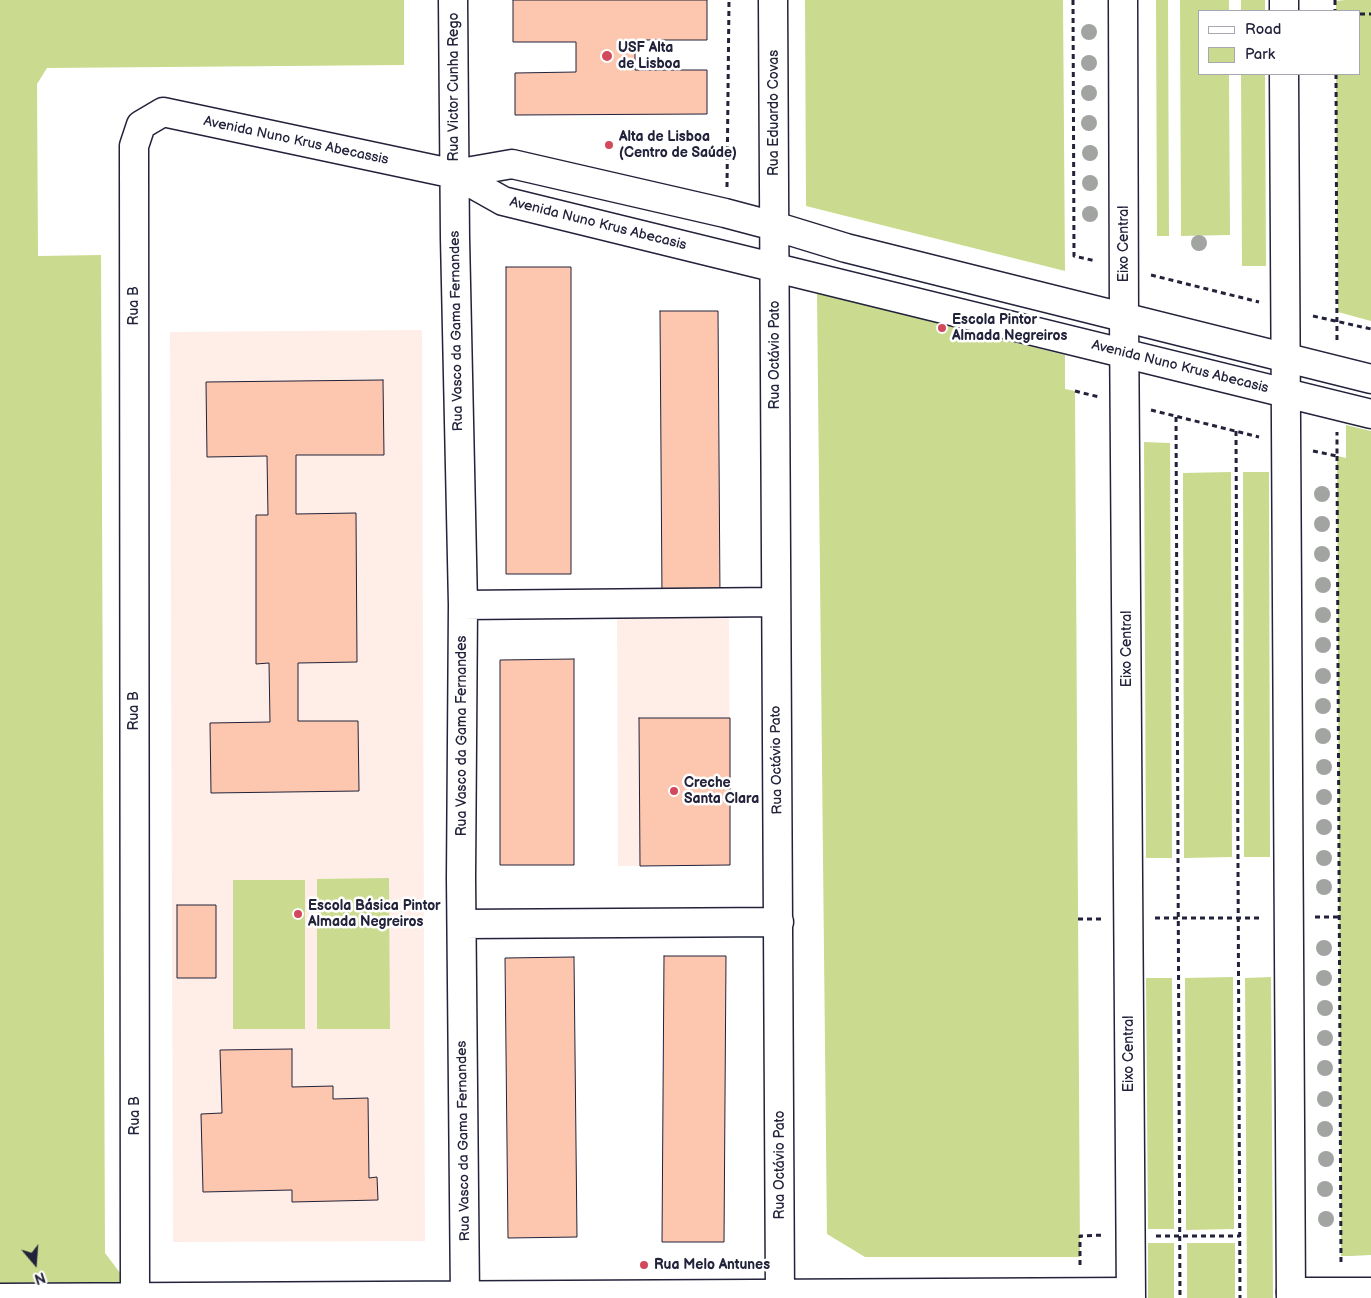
<!DOCTYPE html>
<html>
<head>
<meta charset="utf-8">
<style>
  body { margin:0 }
  #map { position:relative; width:1371px; height:1298px; overflow:hidden; background:#fff; font-family:"Balsamiq Sans",sans-serif }
  canvas { display:block }
  .legend { position:absolute; left:1198px; top:10px; width:162px; height:65px; box-sizing:border-box; background:#fff; border:1px solid #a7a7b1; margin:0; padding:6px 9px; list-style:none; font-size:15px; color:#22223b }
  .legend li { display:flex; align-items:center; gap:10px; height:25px }
  .legend b { width:25px; border:1px solid #a7a7b1 }
  .north { position:absolute; left:10px; top:1238px; width:50px; height:50px; -webkit-text-stroke:4px #fff; paint-order:stroke; rotate:162deg; font-size:14px; font-weight:700; line-height:20px; text-align:center; color:#22223b }
  .north::after { content:''; display:block; margin:auto; width:18px; height:22px; background:#22223b; clip-path:polygon(50% 0,100% 100%,50% 72%,0 100%) }
</style>
</head>
<body>
<div id="map">
<canvas width="1371" height="1298"></canvas>
<ul class="legend">
<li><b style="height:6px;background:#fff"></b>Road</li>
<li><b style="height:14px;background:#cada8e"></b>Park</li>
</ul>
<div class="north">N</div>
</div>
<script>
const g = document.querySelector('canvas').getContext('2d');
g.lineJoin = 'round';
function fillPath(path, color) {
  g.fillStyle = color;
  g.fill(path, 'evenodd');
}
function toPath(rows) {
  const path = new Path2D();
  for (const r of rows) {
    path.moveTo(r[0], r[1]);
    for (let i = 2; i < r.length; i += 2) path.lineTo(r[i], r[i + 1]);
  }
  return path;
}
function stroke(path, color, width, dash) {
  g.strokeStyle = color;
  g.lineWidth = width;
  g.lineCap = dash ? 'butt' : 'round';
  g.setLineDash(dash || []);
  g.stroke(path);
}
function label(font, color, halo, rows, align = 'center') {
  g.font = font + ' "Balsamiq Sans",sans-serif';
  g.lineWidth = 5;
  g.setLineDash([]);
  g.textBaseline = 'middle';
  g.strokeStyle = halo;
  g.fillStyle = color;
  for (const [text, x, y, turn = 0] of rows) {
    g.save();
    g.translate(x, y);
    g.rotate((+turn || 0) * Math.PI / 180);
    g.textAlign = isNaN(turn) ? turn : align;
    if (halo) g.strokeText(text, 0, 0);
    g.fillText(text, 0, 0);
    g.restore();
  }
}
const built = toPath([
  [422,330,425,1241,173,1242,170,332],
  [729,612,730,865,618,866,617,613]
]);
const green = toPath([
  [0,0,404,0,404,65,47,68,37,84,38,256,101,255,105,1253,139,1298,0,1298],
  [805,0,1063,0,1065,271,806,206],
  [1156,0,1168,0,1169,236,1157,236],
  [1180,0,1229,0,1229,11,1200,11,1200,74,1229,74,1230,235,1181,236],
  [1241,0,1265,0,1265,11,1241,11],
  [1345,0,1371,0,1371,321,1338,312,1336,74,1360,74,1360,11,1336,11,1336,1],
  [1241,74,1265,74,1266,266,1242,266],
  [817,293,1065,355,1065,389,1075,391,1080,1257,865,1257,827,1234],
  [1346,425,1371,431,1371,1255,1351,1256,1341,1256,1337,456,1346,458],
  [1144,442,1170,443,1172,858,1146,858],
  [1231,472,1232,857,1184,858,1183,473],
  [1243,472,1269,472,1270,857,1244,857],
  [389,878,390,1029,317,1029,317,879],
  [233,880,305,880,305,1029,233,1029],
  [1233,977,1234,1229,1186,1230,1185,978],
  [1271,977,1273,1298,1247,1298,1245,978],
  [1146,978,1172,978,1174,1229,1148,1229],
  [1148,1243,1174,1243,1174,1298,1148,1298],
  [1187,1243,1235,1243,1235,1298,1187,1298]
]);
const building = toPath([
  [513,0,707,0,707,40,635,40,635,70,707,70,707,114,515,115,515,73,576,72,576,42,513,42,513,0],
  [506,267,571,267,571,574,506,574,506,267],
  [660,311,718,311,720,599,662,599,660,311],
  [383,380,384,455,296,455,296,514,356,513,357,662,298,663,298,721,358,721,359,791,211,793,210,723,270,722,269,663,256,664,256,515,268,515,267,456,207,457,206,382,383,380],
  [574,659,574,865,500,865,500,660,574,659],
  [639,718,730,718,730,865,640,866,639,718],
  [177,905,216,905,216,978,177,978,177,905],
  [664,956,726,956,724,1242,662,1242,664,956],
  [574,957,577,1237,508,1238,505,958,574,957],
  [292,1049,292,1087,333,1086,333,1099,368,1098,369,1178,377,1177,378,1200,292,1202,292,1190,203,1192,201,1114,222,1113,220,1050,292,1049]
]);
const path = toPath([
  [1073,0,1074,256,1096,261],
  [1335,0,1335,11],
  [1360,14,1371,14],
  [1336,74,1337,343],
  [727,187,729,0],
  [1151,275,1259,302],
  [1313,316,1371,329],
  [1075,391,1099,397],
  [1151,410,1259,437],
  [1176,417,1180,1298],
  [1236,431,1240,1298],
  [1313,451,1337,456,1337,432],
  [1337,456,1341,1265],
  [1315,917,1340,917],
  [1155,918,1262,918],
  [1078,919,1102,919],
  [1156,1236,1240,1236],
  [1080,1265,1080,1236,1105,1235]
]);
const minor = toPath([
  [453,0,455,238,463,605,461,878,465,1298],
  [773,0,780,1295],
  [455,174,512,164,725,213,774,226,846,248,1371,379],
  [463,605,776,602],
  [462,924,779,922],
  [1291,1292,1371,1292],
  [0,1298,1130,1292],
  [135,1298,134,146,141,125,163,112,455,174,503,201,1371,414]
]);
const major = toPath([
  [1123,0,1124,317,1131,1298],
  [1284,0,1284,11],
  [1284,74,1291,1298]
]);
const trees = [
  [1089,32],
  [1089,63],
  [1089,93],
  [1089,123],
  [1090,153],
  [1090,183],
  [1090,214],
  [1199,243],
  [1322,494],
  [1322,524],
  [1322,554],
  [1323,585],
  [1323,615],
  [1323,645],
  [1323,676],
  [1323,706],
  [1323,736],
  [1324,767],
  [1324,797],
  [1324,827],
  [1324,858],
  [1324,887],
  [1324,948],
  [1324,978],
  [1325,1008],
  [1325,1038],
  [1325,1068],
  [1325,1099],
  [1325,1129],
  [1326,1159],
  [1325,1189],
  [1326,1219]
];
const markers = [
  [607,56,6,"#d1495b"],
  [609,145,5,"#d1495b"],
  [942,328,5,"#d1495b"],
  [674,791,5,"#d1495b"],
  [298,914,5,"#d1495b"],
  [644,1265,5,"#d1495b"]
];
const poiNames = [
  ["USF Alta",618,48],
  ["de Lisboa",618,64],
  ["Alta de Lisboa",619,137],
  ["(Centro de Saúde)",619,153],
  ["Escola Pintor",952,320],
  ["Almada Negreiros",952,336],
  ["Creche",684,783],
  ["Santa Clara",684,799],
  ["Escola Básica Pintor",308,906],
  ["Almada Negreiros",308,922],
  ["Rua Melo Antunes",654,1265]
];
const streetNames = [
  ["Rua Victor Cunha Rego",454,87,-90],
  ["Rua Eduardo Covas",774,113,-90],
  ["Avenida Nuno Krus Abecassis",296,141,12],
  ["Avenida Nuno Krus Abecasis",598,224,14],
  ["Eixo Central",1124,244,-90],
  ["Rua B",134,306,-90],
  ["Rua Vasco da Gama Fernandes",457,331,-91],
  ["Rua Octávio Pato",775,355,-90],
  ["Avenida Nuno Krus Abecasis",1180,367,14],
  ["Eixo Central",1127,649,-90],
  ["Rua B",134,711,-90],
  ["Rua Vasco da Gama Fernandes",462,736,-90],
  ["Rua Octávio Pato",777,760,-91],
  ["Eixo Central",1129,1054,-90],
  ["Rua B",135,1116,-90],
  ["Rua Vasco da Gama Fernandes",464,1141,-91],
  ["Rua Octávio Pato",780,1165,-90]
];
fillPath(built, '#feeee7');
fillPath(green, '#cada8e');
fillPath(building, '#fcc7ae');
stroke(building, '#22223b', 1);
stroke(minor, '#22223b', 31);
stroke(major, '#22223b', 31);
stroke(path, '#22223b', 3, [5, 4]);
stroke(minor, '#fff', 28);
stroke(major, '#fff', 28);
g.fillStyle = '#a1a4a1';
for (const [x, y] of trees) {
  g.beginPath();
  g.arc(x, y, 8, 0, 2 * Math.PI);
  g.fill();
}
for (const [x, y, r, color] of markers) {
  const dot = new Path2D();
  dot.arc(x, y, r, 0, 2 * Math.PI);
  g.fillStyle = color;
  g.fill(dot);
  stroke(dot, '#fff', 2);
}
label('bold 14px', '#22223b', '#fff', poiNames, 'left');
label('14px', '#22223b', '#fff', streetNames);
</script>
</body>
</html>
